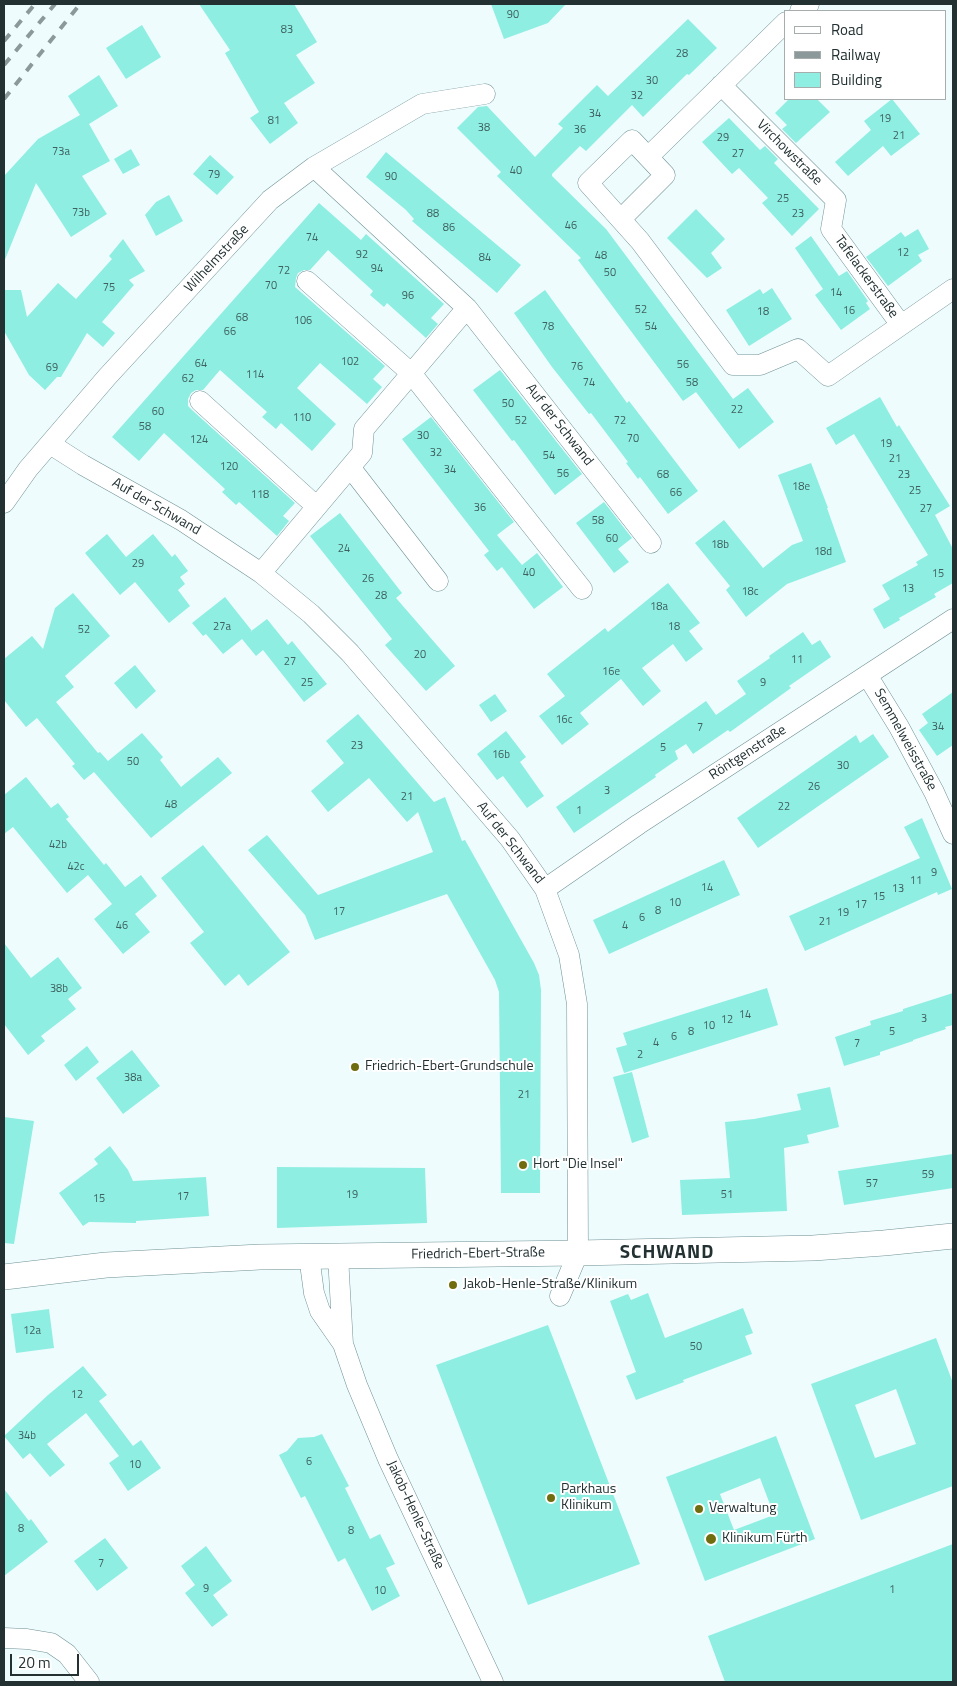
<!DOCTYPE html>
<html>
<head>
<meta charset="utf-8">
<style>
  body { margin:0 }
  #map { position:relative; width:957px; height:1686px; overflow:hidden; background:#eefcfe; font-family:"Titillium Web",sans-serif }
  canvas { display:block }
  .frame { position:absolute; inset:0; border:5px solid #233133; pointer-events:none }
  .legend { position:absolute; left:784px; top:10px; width:162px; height:90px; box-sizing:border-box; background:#fff; border:1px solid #a7adad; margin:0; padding:6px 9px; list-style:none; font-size:15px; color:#233133 }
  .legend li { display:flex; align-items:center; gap:10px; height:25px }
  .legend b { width:25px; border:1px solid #a7adad }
  .scale { position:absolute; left:10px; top:1654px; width:69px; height:22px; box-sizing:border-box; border:2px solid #233133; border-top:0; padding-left:6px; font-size:15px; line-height:18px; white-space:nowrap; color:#233133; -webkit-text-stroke:4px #fff; paint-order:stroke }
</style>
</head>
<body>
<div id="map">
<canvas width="957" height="1686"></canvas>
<div class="frame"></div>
<ul class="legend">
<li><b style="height:6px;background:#fff"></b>Road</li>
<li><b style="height:6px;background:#8b999b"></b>Railway</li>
<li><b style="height:14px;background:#8eeee2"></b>Building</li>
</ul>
<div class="scale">20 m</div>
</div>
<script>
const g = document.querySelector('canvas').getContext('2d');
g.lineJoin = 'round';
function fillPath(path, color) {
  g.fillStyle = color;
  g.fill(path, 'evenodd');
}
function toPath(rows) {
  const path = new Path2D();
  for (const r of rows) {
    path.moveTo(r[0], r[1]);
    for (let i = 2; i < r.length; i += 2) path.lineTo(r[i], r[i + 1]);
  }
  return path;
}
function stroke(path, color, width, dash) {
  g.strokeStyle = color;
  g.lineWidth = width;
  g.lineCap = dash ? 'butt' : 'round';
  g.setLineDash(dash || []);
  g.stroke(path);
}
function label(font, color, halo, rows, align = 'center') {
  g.font = font + ' "Titillium Web",sans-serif';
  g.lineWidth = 4;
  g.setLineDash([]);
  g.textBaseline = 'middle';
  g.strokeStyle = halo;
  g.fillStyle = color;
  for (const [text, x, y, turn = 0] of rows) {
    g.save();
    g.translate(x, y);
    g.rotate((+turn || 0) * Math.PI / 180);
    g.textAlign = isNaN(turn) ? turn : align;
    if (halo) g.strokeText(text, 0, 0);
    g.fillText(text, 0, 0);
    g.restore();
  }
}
const building = toPath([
  [199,4,294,4,317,42,296,55,315,83,284,103,298,123,270,144,250,118,259,112,225,53,230,50],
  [491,4,566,4,548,23,504,39],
  [688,19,717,48,689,75,687,74,643,117,632,105,586,151,580,146,552,174,552,176,606,229,733,399,748,388,774,422,739,449,696,392,683,401,578,260,581,258,497,176,501,172,457,128,478,107,487,106,535,157,563,128,558,124,597,85,608,96],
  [142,25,161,57,126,79,106,48],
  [99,75,118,106,89,124,110,161,82,176,107,214,71,237,36,183,4,262,4,176,38,139,80,115,68,96],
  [789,99,817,99,830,112,796,143,782,129,787,125,775,113],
  [892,99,920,134,891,156,883,146,848,176,835,162,871,130,864,121],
  [729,118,760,150,765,146,778,159,774,163,819,209,792,236,762,203,768,198,739,168,732,174,702,142],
  [131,149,140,165,123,174,114,159],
  [386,152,521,265,497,293,412,221,414,219,406,210,366,177],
  [210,155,234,177,217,195,193,174],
  [169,195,183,221,156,236,145,215,156,202],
  [319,203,361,240,366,234,444,304,431,318,438,324,426,338,387,303,384,307,370,295,373,291,328,250,310,270,304,270,298,273,296,278,295,287,385,366,373,379,382,387,367,404,320,363,297,388,336,424,312,451,281,423,276,429,262,417,267,412,220,370,203,390,196,390,191,393,188,399,188,406,192,410,295,503,283,516,289,521,277,536,239,502,236,505,222,492,225,489,164,433,139,461,112,437],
  [696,209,725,239,711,253,722,268,707,278,667,238],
  [918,229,929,249,918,255,922,261,888,286,866,257,901,232,905,237],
  [811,236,839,276,847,271,868,301,866,303,870,309,841,330,815,295,823,289,795,248],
  [123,239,145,271,129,280,134,285,102,322,115,333,103,347,87,333,61,377,57,377,45,390,29,375,4,331,4,290,21,290,27,317,58,283,76,299,112,259,109,256],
  [772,288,792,319,749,346,726,310,760,289,763,294],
  [545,290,627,403,629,401,698,491,668,514,640,477,638,479,626,463,628,462,591,413,589,414,552,367,514,313],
  [500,370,582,474,555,495,514,440,512,441,473,390],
  [880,397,897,427,899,425,950,506,935,515,953,549,953,583,934,594,936,597,899,618,900,620,884,629,873,609,890,599,882,585,918,565,916,562,928,555,854,434,836,445,826,428],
  [431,417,514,522,497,535,522,565,537,553,563,587,534,609,502,567,497,571,484,555,489,551,402,439],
  [811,463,828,508,827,508,846,562,787,584,746,617,726,590,730,586,695,543,724,520,763,568,792,545,803,541,778,475],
  [604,502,632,538,618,549,629,562,614,573,576,523],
  [340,513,402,593,396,598,455,666,426,691,385,645,392,639,310,536],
  [107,534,126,557,153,534,172,557,175,554,188,571,180,577,185,584,178,590,190,606,169,623,135,582,120,595,85,553],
  [668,583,700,623,689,631,703,649,686,662,673,644,642,668,661,691,643,706,621,679,580,713,589,724,562,745,539,716,565,696,547,674,605,628,608,632],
  [73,593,110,636,65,676,74,687,56,702,98,753,100,752,108,761,142,733,163,757,160,760,181,787,218,757,232,773,151,838,94,772,84,780,72,766,75,764,37,718,26,727,4,700,4,659,32,636,43,649,55,608],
  [225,597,252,631,250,632,267,619,288,645,292,641,327,684,304,702,263,650,256,656,242,639,223,654,206,634,203,636,192,623],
  [803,632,812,645,820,640,831,657,789,686,791,688,730,732,728,730,693,754,686,744,675,751,678,759,655,775,656,777,574,833,556,807,706,701,716,715,746,694,737,681,770,658,769,656],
  [135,665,156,691,136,709,114,683],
  [953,692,953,745,937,756,919,730,928,723,922,714],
  [495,694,507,711,491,722,479,705],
  [358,714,434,802,445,797,462,841,465,840,534,963,539,975,541,990,540,1193,501,1193,499,992,495,980,447,894,315,940,305,915,248,850,267,835,318,895,433,852,418,812,407,822,369,778,328,812,311,791,344,763,326,741],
  [506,731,526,757,520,762,544,796,527,808,503,776,497,780,477,754],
  [873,734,889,757,758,848,737,818,856,735,860,743],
  [26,777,51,808,58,803,69,817,66,819,104,865,106,863,125,887,141,875,157,896,135,914,150,932,123,954,94,919,112,904,88,875,67,893,13,827,4,834,4,795],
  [922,818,952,889,938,895,937,892,805,951,789,916,920,858,904,827],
  [203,845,290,952,248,986,239,974,225,986,190,943,204,932,161,878],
  [724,860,740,895,609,954,593,920],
  [4,943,31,978,58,957,82,988,68,999,76,1009,41,1036,45,1041,28,1055,4,1024],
  [767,988,778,1025,624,1073,616,1048,627,1045,623,1033],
  [953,993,953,1025,945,1027,946,1029,913,1040,913,1041,880,1052,880,1055,844,1066,835,1037,871,1025,870,1021,903,1011,903,1009],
  [87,1046,99,1062,76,1081,64,1065],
  [132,1050,160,1086,123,1114,96,1078],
  [632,1072,649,1137,632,1143,613,1077],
  [830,1087,839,1127,807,1135,809,1143,784,1148,787,1211,682,1215,680,1180,730,1178,725,1122,754,1119,801,1110,797,1094],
  [4,1117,34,1121,14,1244,4,1243],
  [110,1146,128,1170,133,1181,206,1177,209,1216,136,1221,136,1223,89,1222,83,1226,59,1193,98,1164,94,1159],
  [953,1154,953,1188,844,1205,838,1171],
  [277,1167,425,1168,427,1223,277,1228],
  [648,1293,665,1338,743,1308,753,1333,745,1336,752,1354,683,1380,684,1382,636,1400,626,1376,636,1372,610,1301,628,1294,631,1300],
  [49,1309,54,1348,16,1353,11,1314],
  [548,1325,640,1564,528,1605,436,1365],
  [936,1338,953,1383,953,1486,861,1520,811,1384],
  [896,1389,916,1444,875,1458,855,1405],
  [83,1366,107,1395,99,1401,133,1446,141,1440,161,1468,128,1491,109,1463,119,1456,86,1413,47,1444,65,1465,50,1477,30,1453,23,1459,4,1436,48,1395],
  [322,1434,349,1486,345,1488,370,1539,380,1534,395,1564,386,1568,400,1596,372,1611,345,1558,338,1562,305,1496,301,1498,279,1455,287,1451,298,1438,314,1437],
  [776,1436,815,1539,705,1581,666,1477],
  [760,1478,774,1515,734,1530,720,1494],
  [4,1489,29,1521,31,1519,48,1542,4,1576],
  [105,1538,128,1568,97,1591,74,1561],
  [953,1544,953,1682,725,1682,708,1636],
  [206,1546,232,1581,213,1595,228,1615,212,1627,185,1593,195,1585,181,1566]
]);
const minor = toPath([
  [800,11,809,4],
  [721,85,836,200,831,229,901,325],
  [648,157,632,140,588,183,640,241,733,365,760,365,798,349,828,376,953,289],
  [314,167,467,308,651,543],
  [621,219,665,175,648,157,786,22],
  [307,281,411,373,582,589],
  [200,401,316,506],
  [50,444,83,465,181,520,261,573,311,614,350,653,510,839,545,889,569,955,577,1004,578,1253,560,1296],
  [350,467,438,581],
  [4,503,28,469,107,377,270,200,314,167,422,104,485,94],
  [261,573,362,453,364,429,467,308],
  [867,675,899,727,934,792,953,834],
  [545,889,639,824,953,619],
  [309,1256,314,1293,320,1311,343,1344,357,1385,388,1459,493,1682],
  [338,1256,343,1344],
  [4,1638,27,1639,51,1643,67,1654,89,1682]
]);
const tertiary = toPath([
  [4,1277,106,1265,260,1257,578,1253,813,1248,884,1243,953,1236]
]);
const rail = toPath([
  [4,41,35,4],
  [4,65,55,4],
  [4,99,80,4]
]);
const markers = [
  [355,1067,5,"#6f6d0e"],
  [523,1165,5,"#6f6d0e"],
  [453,1285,5,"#6f6d0e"],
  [551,1498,5,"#6f6d0e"],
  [699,1509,5,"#6f6d0e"],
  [711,1539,6,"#6f6d0e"]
];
const numberNames = [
  ["90",513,15],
  ["83",287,30],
  ["28",682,54],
  ["30",652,81],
  ["32",637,96],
  ["34",595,114],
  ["19",885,119],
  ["81",274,121],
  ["38",484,128],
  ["36",580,130],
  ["21",899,136],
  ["29",723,138],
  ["73a",61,152],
  ["27",738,154],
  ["40",516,171],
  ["79",214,175],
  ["90",391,177],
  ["25",783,199],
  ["73b",81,213],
  ["88",433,214],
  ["23",798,214],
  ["46",571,226],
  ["86",449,228],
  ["74",312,238],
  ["12",903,253],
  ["92",362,255],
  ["48",601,256],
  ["84",485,258],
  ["94",377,269],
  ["72",284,271],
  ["50",610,273],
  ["70",271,286],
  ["75",109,288],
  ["14",836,293],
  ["96",408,296],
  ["52",641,310],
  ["16",849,311],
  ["18",763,312],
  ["68",242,318],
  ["106",303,321],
  ["78",548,327],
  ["54",651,327],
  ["66",230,332],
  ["102",350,362],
  ["64",201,364],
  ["56",683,365],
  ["76",577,367],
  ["69",52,368],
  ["114",255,375],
  ["62",188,379],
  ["74",589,383],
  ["58",692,383],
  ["50",508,404],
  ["22",737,410],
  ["60",158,412],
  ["110",302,418],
  ["52",521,421],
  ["72",620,421],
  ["58",145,427],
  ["30",423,436],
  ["70",633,439],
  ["124",199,440],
  ["19",886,444],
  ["32",436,453],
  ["54",549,456],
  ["21",895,459],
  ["120",229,467],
  ["34",450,470],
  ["56",563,474],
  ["68",663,475],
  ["23",904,475],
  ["18e",801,487],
  ["25",915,491],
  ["66",676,493],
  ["118",260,495],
  ["36",480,508],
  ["27",926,509],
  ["58",598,521],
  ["60",612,539],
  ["18b",720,545],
  ["24",344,549],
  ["18d",823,552],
  ["29",138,564],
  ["40",529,573],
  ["15",938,574],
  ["26",368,579],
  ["13",908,589],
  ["18c",750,592],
  ["28",381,596],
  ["18a",659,607],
  ["27a",222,627],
  ["18",674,627],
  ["52",84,630],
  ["20",420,655],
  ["11",797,660],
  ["27",290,662],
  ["16e",611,672],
  ["25",307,683],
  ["9",763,683],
  ["16c",564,720],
  ["34",938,727],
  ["7",700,728],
  ["23",357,746],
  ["5",663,748],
  ["16b",501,755],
  ["50",133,762],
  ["30",843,766],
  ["26",814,787],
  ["3",607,791],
  ["21",407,797],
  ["48",171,805],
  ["22",784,807],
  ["1",579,811],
  ["42b",58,845],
  ["42c",76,867],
  ["9",934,873],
  ["11",916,881],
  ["14",707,888],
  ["13",898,889],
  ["15",879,897],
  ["10",675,903],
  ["17",861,905],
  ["8",658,911],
  ["17",339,912],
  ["19",843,913],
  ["6",642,918],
  ["21",825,922],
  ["46",122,926],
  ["4",625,926],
  ["38b",59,989],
  ["14",745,1015],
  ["3",924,1019],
  ["12",727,1020],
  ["10",709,1026],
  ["8",691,1032],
  ["5",892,1032],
  ["6",674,1037],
  ["4",656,1043],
  ["7",857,1044],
  ["2",640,1055],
  ["38a",133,1078],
  ["21",524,1095],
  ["59",928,1175],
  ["57",872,1184],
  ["19",352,1195],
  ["51",727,1195],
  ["17",183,1197],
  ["15",99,1199],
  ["12a",32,1331],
  ["50",696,1347],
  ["12",77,1395],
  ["34b",27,1436],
  ["6",309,1462],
  ["10",135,1465],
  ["8",21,1529],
  ["8",351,1531],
  ["7",101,1564],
  ["9",206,1589],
  ["1",892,1590],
  ["10",380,1591]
];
const streetNames = [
  ["Virchowstraße",789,153,45],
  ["Wilhelmstraße",217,259,-47],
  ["Tafelackerstraße",866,277,54],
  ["Auf der Schwand",559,425,52],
  ["Auf der Schwand",156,507,30],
  ["Semmelweisstraße",905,740,61],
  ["Röntgenstraße",748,753,-33],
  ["Auf der Schwand",510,843,52],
  ["Friedrich-Ebert-Straße",478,1254,-1],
  ["Jakob-Henle-Straße",415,1515,65]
];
const poiNames = [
  ["Friedrich-Ebert-Grundschule",365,1067],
  ["Hort \"Die Insel\"",533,1165],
  ["Jakob-Henle-Straße/Klinikum",463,1285],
  ["Parkhaus",561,1490],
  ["Klinikum",561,1506],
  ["Verwaltung",709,1509],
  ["Klinikum Fürth",722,1539]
];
const districtNames = [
  ["SCHWAND",667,1253]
];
fillPath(building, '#8eeee2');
stroke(minor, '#709195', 21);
stroke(tertiary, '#709195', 26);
stroke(minor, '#fff', 20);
stroke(tertiary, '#fff', 25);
stroke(rail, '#8b999b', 4, [9, 9]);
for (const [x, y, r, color] of markers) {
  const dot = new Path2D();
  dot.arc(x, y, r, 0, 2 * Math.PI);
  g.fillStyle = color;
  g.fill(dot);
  stroke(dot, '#fff', 2);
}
label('11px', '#3e605f', null, numberNames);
label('14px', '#233133', '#fff', streetNames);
label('14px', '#233133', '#fff', poiNames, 'left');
g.letterSpacing = '1px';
label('bold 19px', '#233133', '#fff', districtNames);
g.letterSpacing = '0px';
</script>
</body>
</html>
